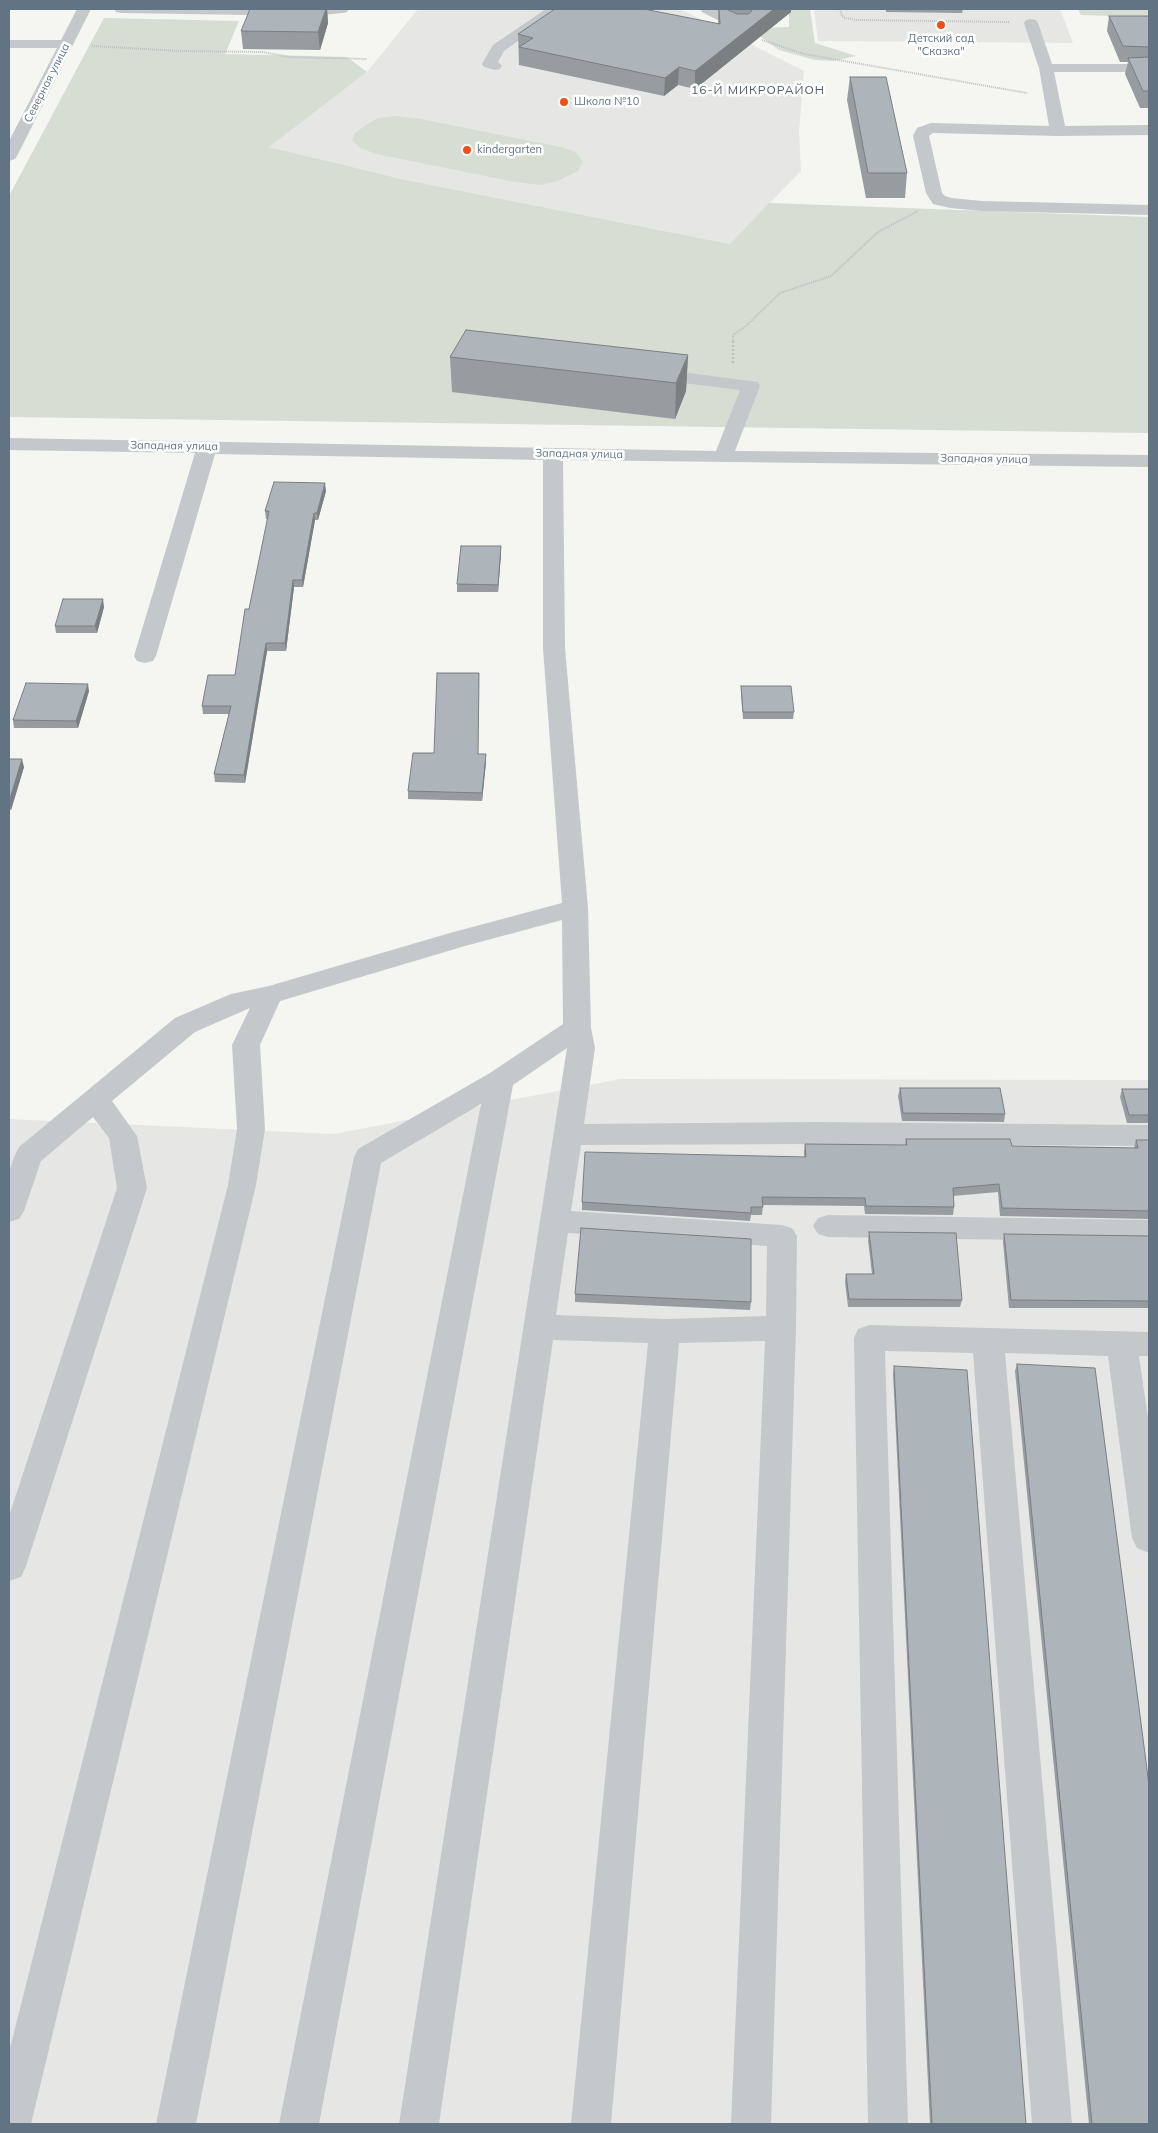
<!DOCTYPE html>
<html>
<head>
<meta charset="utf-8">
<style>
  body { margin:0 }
  #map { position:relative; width:1158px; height:2133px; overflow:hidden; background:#f5f5f1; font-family:Mulish,sans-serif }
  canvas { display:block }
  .frame { position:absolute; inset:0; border:10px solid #627484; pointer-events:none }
</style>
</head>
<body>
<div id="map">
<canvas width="1158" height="2133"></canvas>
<div class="frame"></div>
</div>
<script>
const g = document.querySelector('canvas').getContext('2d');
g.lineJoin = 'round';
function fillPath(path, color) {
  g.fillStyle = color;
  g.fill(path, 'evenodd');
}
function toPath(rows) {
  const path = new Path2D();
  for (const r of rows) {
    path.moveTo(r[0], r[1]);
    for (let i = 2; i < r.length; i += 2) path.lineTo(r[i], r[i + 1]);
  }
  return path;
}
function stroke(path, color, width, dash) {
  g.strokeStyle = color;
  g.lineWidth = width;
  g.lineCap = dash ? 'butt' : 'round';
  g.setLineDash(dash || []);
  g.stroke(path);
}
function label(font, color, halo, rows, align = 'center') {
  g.font = font + ' Mulish,sans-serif';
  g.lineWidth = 5;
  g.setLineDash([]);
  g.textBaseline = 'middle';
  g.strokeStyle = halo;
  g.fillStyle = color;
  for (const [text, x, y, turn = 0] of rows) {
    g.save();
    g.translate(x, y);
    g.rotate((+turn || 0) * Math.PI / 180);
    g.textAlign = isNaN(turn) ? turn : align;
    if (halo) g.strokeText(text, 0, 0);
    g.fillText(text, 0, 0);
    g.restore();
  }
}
const built = toPath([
  [418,9,680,9,804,71,799,132,801,171,730,244,406,180,268,147,367,72],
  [814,9,1060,9,1073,43,818,41],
  [620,1079,1149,1080,1149,2124,9,2124,9,1119,334,1134]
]);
const green = toPath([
  [789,9,810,9,815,43,856,56,833,61,815,60,779,50,749,28,789,27],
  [1078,9,1149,9,1149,17,1081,15],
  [104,18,239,21,225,54,347,57,367,72,269,147,406,180,730,244,769,203,1149,217,1149,433,9,417,9,196],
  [395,116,421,119,561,147,576,152,583,162,578,171,558,181,540,185,515,182,376,154,360,148,352,140,355,133,366,125,378,118]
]);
const pathFar1 = toPath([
  [840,9,842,16,845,18,857,20,1010,22],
  [762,40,804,54,1027,93],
  [92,46,180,51,262,52,290,57,367,59],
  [733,343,733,335,746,326,780,293,831,276,878,232,918,211]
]);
const path = toPath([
  [733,341,733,363]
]);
const minor = toPath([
  [77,9,91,9,17,156,15,159,9,161,9,141,57,48,9,48,9,40,61,40,77,9],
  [114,9,349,9,347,12,342,13,313,16,121,13,116,12,114,9],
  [546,9,562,9,504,51,498,62,502,66,500,69,495,70,484,67,482,64,493,45,546,9],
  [700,9,717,9,747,24,749,27,747,30,737,30,702,12,700,9],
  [1031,19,1036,20,1038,23,1052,64,1149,64,1149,72,1054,72,1065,126,1149,125,1149,135,1058,136,933,133,929,136,942,193,945,196,951,198,982,201,1149,205,1149,215,982,211,950,208,933,204,926,193,913,136,917,128,931,123,1049,126,1039,68,1024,23,1026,20,1031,19],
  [650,368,758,382,760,386,735,451,1149,455,1149,467,563,460,565,648,588,908,591,1028,595,1048,584,1124,815,1122,1149,1125,1149,1146,815,1144,581,1145,571,1211,782,1225,792,1228,797,1236,796,1328,771,2124,731,2124,765,1341,679,1343,611,2124,571,2124,648,1343,553,1340,439,2124,399,2124,567,1048,513,1085,319,2124,279,2124,481,1104,381,1163,196,2124,156,2124,354,1157,358,1149,490,1073,563,1024,562,920,465,946,280,1001,260,1045,265,1129,256,1185,31,2124,9,2124,9,2052,228,1185,237,1129,232,1045,250,1008,195,1032,112,1101,137,1136,147,1188,26,1566,21,1577,9,1581,9,1516,117,1188,109,1138,93,1117,41,1161,24,1211,19,1219,9,1222,9,1171,15,1155,19,1147,175,1018,231,994,269,986,450,933,562,903,543,648,543,460,215,454,156,656,153,661,145,663,137,661,134,656,195,453,9,450,9,438,716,451,740,390,643,378,641,374,643,370,650,368],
  [568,1233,767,1246,766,1316,665,1319,556,1315,568,1233],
  [828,1215,1149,1220,1149,1242,828,1237,818,1234,813,1226,818,1218,828,1215],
  [869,1325,1149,1332,1149,1356,1139,1356,1149,1425,1149,1553,1137,1548,1132,1538,1108,1356,1005,1353,1072,2124,1032,2124,973,1353,885,1351,908,2124,868,2124,854,1338,858,1329,869,1325]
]);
const wall = toPath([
  [326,9,327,9,328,23,320,50,243,49,241,31],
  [718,9,791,9,791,12,695,89,678,85,664,96,519,65,518,34,718,23],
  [886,9,963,9,962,13,886,12],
  [1109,16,1149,16,1149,108,1140,108,1125,74,1128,62,1120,62,1107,31],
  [850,77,907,173,905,198,866,198,847,100],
  [688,355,686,391,675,419,452,392,450,357],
  [326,491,318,520,315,520,303,587,294,587,286,651,267,651,245,783,215,782,214,774,229,714,203,714,202,706,235,675,268,519,266,519,265,511],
  [501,546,501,553,498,592,457,592,457,584],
  [104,607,97,633,56,633,55,626],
  [479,680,478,754,486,762,482,801,408,799,408,791,434,753],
  [741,686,794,712,793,719,743,719,741,694],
  [89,691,78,728,14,728,13,720],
  [9,759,24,767,11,810,9,810],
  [900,1088,1005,1114,1004,1122,902,1121,898,1096],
  [1122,1089,1149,1089,1149,1123,1127,1123,1120,1097],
  [906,1139,1012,1146,1134,1148,1136,1140,1149,1140,1149,1219,1000,1216,998,1192,953,1196,954,1207,953,1215,865,1214,864,1206,763,1205,762,1215,751,1215,750,1221,582,1210,582,1202,804,1157,804,1152,805,1144,905,1145],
  [869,1232,962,1300,960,1307,848,1307,845,1282,846,1274,872,1274,868,1240],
  [1004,1234,1149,1236,1149,1308,1009,1308,1003,1242],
  [575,1294,751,1302,750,1310,575,1302],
  [1017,1364,1149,2124,1089,2124,1015,1371],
  [894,1366,1026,2124,930,2124,893,1374]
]);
const shadedWall = toPath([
  [326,9,327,9,328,23,320,50,318,32],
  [774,9,791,9,791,12,695,89,695,71],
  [679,67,678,85,664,96,665,78],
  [688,355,686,391,675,419,676,383],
  [325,483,326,491,318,520,317,513],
  [314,513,315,520,303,587,302,580],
  [501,546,501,553,498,592,498,585],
  [293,580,294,587,286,651,285,643],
  [103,599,104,607,97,633,95,626],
  [266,643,267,651,245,783,244,775],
  [88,684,89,691,78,728,76,721],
  [486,754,486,762,482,801,482,793],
  [22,759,24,767,11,810,9,802]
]);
const building = toPath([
  [250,9,326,9,318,32,241,31,250,9],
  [555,9,644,9,720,24,719,9,726,9,737,14,748,14,752,11,751,9,774,9,695,71,679,67,665,78,519,47,533,38,518,34,555,9],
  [1109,16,1149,16,1149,47,1123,46,1109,16],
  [1149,57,1149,91,1143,91,1128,58,1149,57],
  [850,77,886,77,907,173,868,173,850,77],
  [466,330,688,355,676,383,450,357,466,330],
  [274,482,325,483,317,513,314,513,302,580,293,580,285,643,266,643,244,775,214,774,231,706,202,706,208,675,235,675,245,609,249,609,269,511,265,511,274,482],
  [461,546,501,546,498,585,457,584,461,546],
  [63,599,103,599,95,626,55,626,63,599],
  [437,673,479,673,478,754,486,754,482,793,408,791,413,753,434,753,437,673],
  [26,683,88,684,76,721,13,720,26,683],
  [741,686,791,686,794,712,743,712,741,686],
  [9,759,22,759,9,802,9,759],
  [900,1088,1000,1088,1005,1114,903,1113,900,1088],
  [1122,1089,1149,1089,1149,1115,1129,1115,1122,1089],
  [906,1139,1010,1139,1012,1146,1138,1148,1136,1140,1149,1140,1149,1211,1002,1208,999,1184,953,1188,954,1207,866,1206,865,1198,762,1197,763,1207,751,1207,751,1213,582,1202,585,1152,806,1157,805,1144,907,1145,906,1139],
  [581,1228,751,1239,751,1302,575,1294,581,1228],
  [869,1232,956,1233,962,1300,849,1299,846,1274,874,1274,869,1232],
  [1004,1234,1149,1236,1149,1301,1011,1300,1004,1234],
  [1017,1364,1095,1368,1149,1785,1149,2124,1092,2124,1017,1364],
  [894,1366,967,1370,1026,2124,932,2124,894,1366]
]);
const markers = [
  [941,25,5,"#ee5019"],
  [564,102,5,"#ee5019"],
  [467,150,5,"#ee5019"]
];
const farPoinames = [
  ["Детский сад",941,39,"center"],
  ["\"Сказка\"",941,52,"center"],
  ["Школа №10",574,102],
  ["kindergarten",477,150]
];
const farStreetnames = [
  ["Северная улица",47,83,-63],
  ["Западная улица",174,446,1],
  ["Западная улица",579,454,1],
  ["Западная улица",984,459,1]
];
const farNeighbourhoodnames = [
  ["16-Й МИКРОРАЙОН",758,90]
];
fillPath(built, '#e6e7e5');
fillPath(green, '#d6ddd2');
stroke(pathFar1, '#bec0c2', 2, [1, 1]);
stroke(path, '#bec0c2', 2.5, [2, 2]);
fillPath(minor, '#c4c8cb');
fillPath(wall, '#969ca0');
fillPath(shadedWall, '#7a7f82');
fillPath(building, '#aeb5ba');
stroke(building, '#7a7f82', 1);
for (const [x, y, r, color] of markers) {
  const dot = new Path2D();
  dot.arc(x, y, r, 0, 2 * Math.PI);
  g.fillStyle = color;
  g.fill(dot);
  stroke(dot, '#fff', 2);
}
label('11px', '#627484', '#fff', farPoinames, 'left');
label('11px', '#627484', '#fff', farStreetnames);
g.letterSpacing = '1px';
label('12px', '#515e69', '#fff', farNeighbourhoodnames);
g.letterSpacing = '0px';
</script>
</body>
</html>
